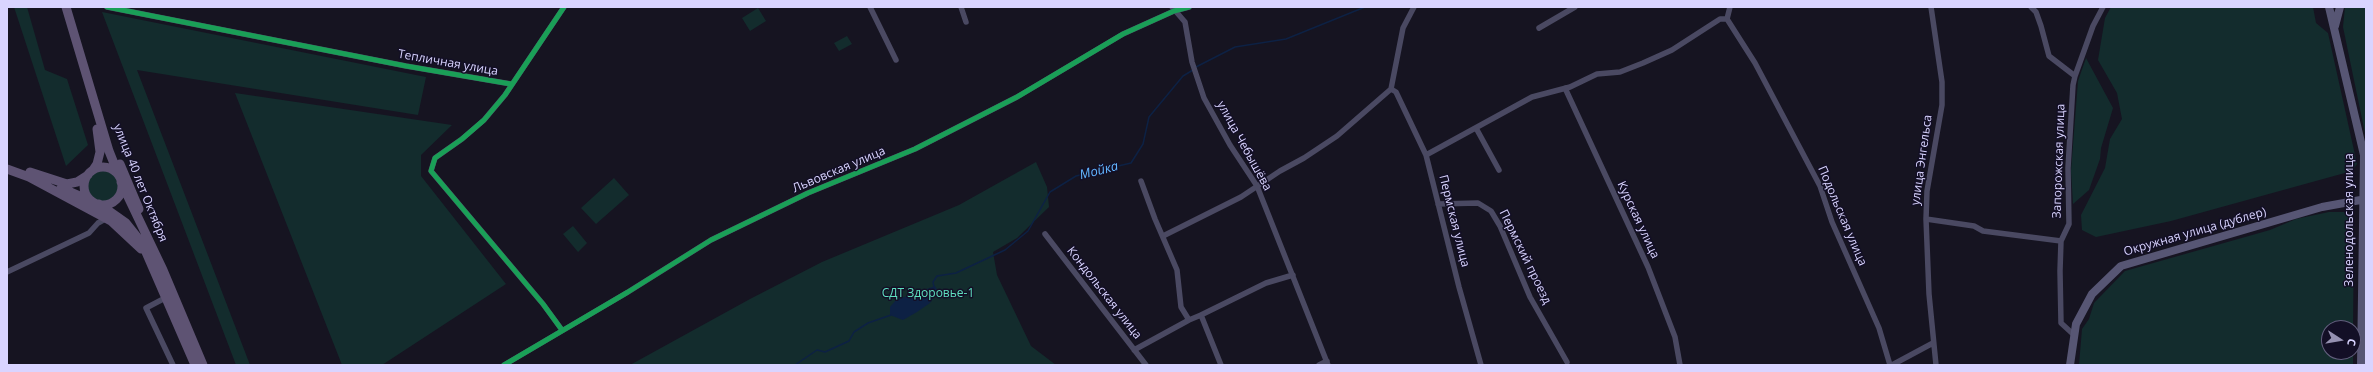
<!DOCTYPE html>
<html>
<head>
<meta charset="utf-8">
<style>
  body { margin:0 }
  #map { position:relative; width:2373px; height:372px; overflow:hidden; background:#161421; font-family:"Open Sans",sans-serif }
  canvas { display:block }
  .frame { position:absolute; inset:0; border:8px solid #d9d4ff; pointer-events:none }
  .north { position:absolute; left:2321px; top:320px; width:40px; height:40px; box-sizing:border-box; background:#130f26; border:1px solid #625e7d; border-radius:50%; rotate:102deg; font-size:11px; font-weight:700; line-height:16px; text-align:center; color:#d9d4ff }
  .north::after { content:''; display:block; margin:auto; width:14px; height:18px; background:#9591b1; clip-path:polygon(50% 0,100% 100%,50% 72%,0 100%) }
</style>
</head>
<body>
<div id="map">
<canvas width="2373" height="372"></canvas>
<div class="frame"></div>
<div class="north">С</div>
</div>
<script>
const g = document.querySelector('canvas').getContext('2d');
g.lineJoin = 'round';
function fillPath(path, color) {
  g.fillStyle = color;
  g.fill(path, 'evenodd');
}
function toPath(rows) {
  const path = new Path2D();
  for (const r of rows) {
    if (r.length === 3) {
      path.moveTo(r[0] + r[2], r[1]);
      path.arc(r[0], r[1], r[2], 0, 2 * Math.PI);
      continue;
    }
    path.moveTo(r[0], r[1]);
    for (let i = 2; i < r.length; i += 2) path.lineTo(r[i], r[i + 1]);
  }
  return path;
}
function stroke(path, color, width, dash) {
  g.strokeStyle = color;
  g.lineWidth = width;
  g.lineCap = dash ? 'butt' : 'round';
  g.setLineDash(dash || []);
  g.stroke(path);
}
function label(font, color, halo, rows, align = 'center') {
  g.font = font + ' "Open Sans",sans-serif';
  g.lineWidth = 3;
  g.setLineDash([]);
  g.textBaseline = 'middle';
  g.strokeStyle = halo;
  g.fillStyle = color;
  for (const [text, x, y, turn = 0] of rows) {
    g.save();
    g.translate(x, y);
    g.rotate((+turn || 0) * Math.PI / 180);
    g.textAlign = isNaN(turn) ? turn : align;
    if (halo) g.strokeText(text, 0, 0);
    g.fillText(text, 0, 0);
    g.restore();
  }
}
const green = toPath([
  [14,7,27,7,45,70,67,79,88,145,66,166],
  [2111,7,2313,7,2316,23,2328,33,2357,164,2352,171,2171,221,2096,237,2082,230,2081,215,2105,168,2110,139,2122,119,2117,93,2098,60,2105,18],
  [2345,7,2366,7,2366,138,2343,27],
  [758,8,766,21,750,31,742,18],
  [102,12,426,77,418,115,137,70,250,365,236,365],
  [847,36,852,44,839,51,834,43],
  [2086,58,2113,108,2101,148,2100,159,2089,190,2073,204,2071,171,2078,81],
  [235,93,452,125,421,155,421,176,506,284,382,365,342,365],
  [1036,162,1047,187,1049,207,1017,238,993,252,997,275,1031,346,1056,365,630,365,750,299,822,262,959,205],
  [103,186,16],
  [614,178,629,195,596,224,581,208],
  [2329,212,2344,212,2354,218,2353,328,2329,328,2329,352,2353,352,2353,365,2079,365,2082,329,2089,319,2094,303,2125,271,2270,230,2296,219],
  [573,226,587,243,578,252,563,234]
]);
const water = toPath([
  [935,286,938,291,930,303,917,312,903,320,890,315,890,307,896,300]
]);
const stream = toPath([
  [1196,67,1235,47,1286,39,1365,7],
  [934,287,933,282,937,276,956,273,1005,250,1028,231,1050,192,1076,176,1131,163,1143,144,1149,117,1183,76,1193,70],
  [795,365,817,350,825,352,849,341,854,332,868,323,891,315]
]);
const street = toPath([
  [107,7,406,66,511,84],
  [870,7,896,60],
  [961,7,966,22],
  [1172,7,1185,22,1192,62,1204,98,1230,145,1257,186,1328,365],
  [1730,7,1727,19,1755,63,1820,186,1832,222,1879,328,1890,365],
  [1931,7,1942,82,1942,105,1927,191,1926,219,1929,294,1936,365],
  [2031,7,2036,12,2041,26,2049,56,2075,76,2073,85,2068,168,2069,224,2061,241,2060,271,2061,323,2073,334],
  [1539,28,1575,7],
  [2075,76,2093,26,2103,7],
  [1565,88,1648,267,1675,337,1680,365],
  [1391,89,1396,92,1426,155,1459,287,1481,365],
  [1476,128,1499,170],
  [1426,155,1532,97,1570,87,1597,74,1620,72,1643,63,1672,50,1720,19,1727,19],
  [1141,181,1155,219,1177,270,1181,307,1189,320,1201,315,1221,365],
  [1438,204,1478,203,1491,211,1500,226,1530,297,1567,362],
  [1926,219,1974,226,1983,231,2061,241],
  [1045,234,1146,365],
  [1163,236,1241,197,1280,171,1304,158,1337,136,1391,89,1403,28,1414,7],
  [7,272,89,233,98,223,107,218],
  [167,297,146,308,173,365],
  [1201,315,1266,283,1293,275],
  [562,330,543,304,431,171,435,158,462,139,484,120,505,95,564,7],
  [1134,350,1189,320],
  [504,365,628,292,711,240,808,193,915,149,1017,97,1123,34,1174,11,1189,7],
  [1319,365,1327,361],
  [1892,365,1933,343]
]);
const secondary = toPath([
  [2329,7,2364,155,2361,365],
  [2335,26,2340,7],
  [2070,365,2076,324,2092,294,2121,266,2322,207,2366,199]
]);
const primary = toPath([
  [66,7,109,151,119,176],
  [120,164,139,209],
  [103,186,19],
  [7,169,29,177,111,221,141,249],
  [93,170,97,164,100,152,97,129],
  [30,172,67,184,77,182,88,175],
  [121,182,163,270,203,365],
  [61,188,91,201],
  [99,204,126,223,142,243,195,365]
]);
const cycleway = toPath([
  [107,7,406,66,511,84],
  [562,330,543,304,431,171,435,158,462,139,484,120,505,95,564,7],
  [504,365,628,292,711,240,808,193,915,149,1017,97,1123,34,1174,11,1189,7]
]);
const streetNames = [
  ["Тепличная улица",448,63,10],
  ["улица Чебышёва",1244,146,61],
  ["улица Энгельса",1922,160,-82],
  ["Запорожская улица",2059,161,-88],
  ["Львовская улица",839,170,-23],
  ["улица 40 лет Октября",140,183,68],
  ["Подольская улица",1842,216,67],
  ["Курская улица",1638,220,65],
  ["Зеленодольская улица",2350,220,-90],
  ["Пермская улица",1454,221,76],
  ["Окружная улица (дублер)",2195,232,-16],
  ["Пермский проезд",1525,257,64],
  ["Кондольская улица",1104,293,52]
];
const parkNames = [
  ["СДТ Здоровье-1",928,294]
];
const waterNames = [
  ["Мойка",1099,171,-14]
];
fillPath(green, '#132c2d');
fillPath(water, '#0d2144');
stroke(stream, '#0d2144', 1.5);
stroke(street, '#4a4962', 5.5);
stroke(secondary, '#575674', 8);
stroke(primary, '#5e5373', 9);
stroke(cycleway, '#1a9f57', 5);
label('12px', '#d9d4ff', '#130f26', streetNames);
label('12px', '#5fe0c0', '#130f26', parkNames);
label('italic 13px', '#62b6ff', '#130f26', waterNames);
</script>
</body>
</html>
